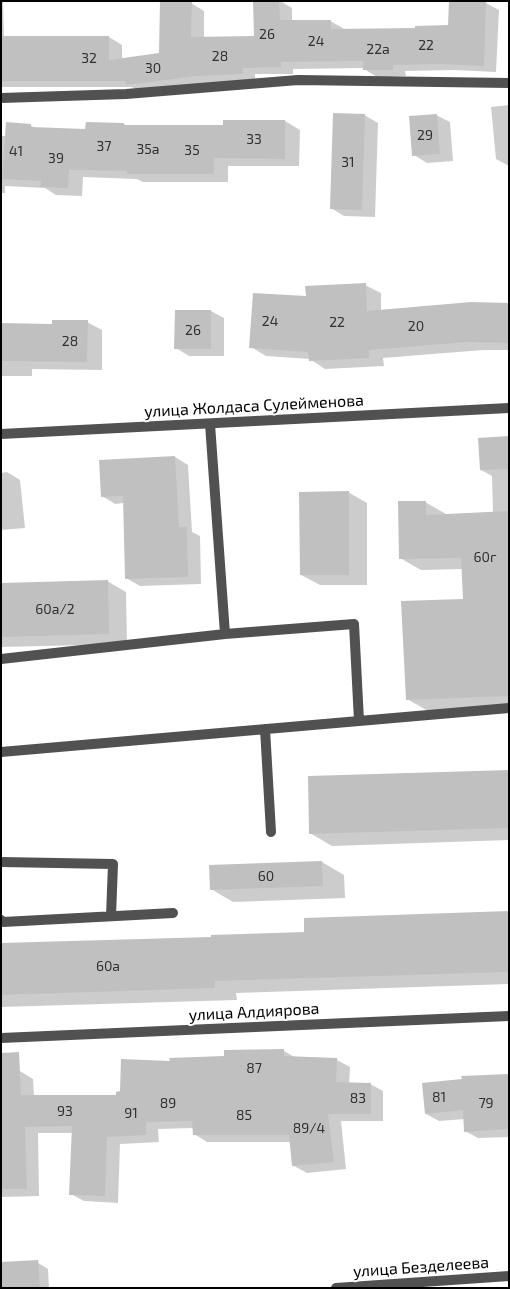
<!DOCTYPE html>
<html>
<head>
<meta charset="utf-8">
<style>
  body { margin:0 }
  #map { position:relative; width:510px; height:1289px; overflow:hidden; background:#fff; font-family:"Exo 2",sans-serif }
  canvas { display:block }
  .frame { position:absolute; inset:0; border:2px solid #000; pointer-events:none }
</style>
</head>
<body>
<div id="map">
<canvas width="510" height="1289"></canvas>
<div class="frame"></div>
</div>
<script>
const g = document.querySelector('canvas').getContext('2d');
g.lineJoin = 'round';
function fillPath(path, color) {
  g.fillStyle = color;
  g.fill(path, 'evenodd');
}
function toPath(rows) {
  const path = new Path2D();
  for (const r of rows) {
    path.moveTo(r[0], r[1]);
    for (let i = 2; i < r.length; i += 2) path.lineTo(r[i], r[i + 1]);
  }
  return path;
}
function stroke(path, color, width, dash) {
  g.strokeStyle = color;
  g.lineWidth = width;
  g.lineCap = dash ? 'butt' : 'round';
  g.setLineDash(dash || []);
  g.stroke(path);
}
function label(font, color, halo, rows, align = 'center') {
  g.font = font + ' "Exo 2",sans-serif';
  g.lineWidth = 4;
  g.setLineDash([]);
  g.textBaseline = 'middle';
  g.strokeStyle = halo;
  g.fillStyle = color;
  for (const [text, x, y, turn = 0] of rows) {
    g.save();
    g.translate(x, y);
    g.rotate((+turn || 0) * Math.PI / 180);
    g.textAlign = isNaN(turn) ? turn : align;
    if (halo) g.strokeText(text, 0, 0);
    g.fillText(text, 0, 0);
    g.restore();
  }
}
const shadow = toPath([
  [1,1,3,1,4,37,109,37,122,45,122,59,160,54,191,3,204,11,204,38,255,37,254,1,280,1,292,8,292,22,330,21,343,28,343,30,416,29,449,26,486,3,499,10,496,72,454,70,405,71,406,76,377,77,364,69,364,68,293,69,293,74,255,74,255,81,140,92,132,87,1,87],
  [509,105,509,166,496,159,491,107],
  [364,115,378,123,375,217,344,216,331,208],
  [436,115,450,122,453,161,427,163,414,155],
  [285,121,300,130,299,166,228,166,228,182,143,182,137,179,83,177,82,196,56,195,45,188,5,186,5,193,1,193,1,136,6,136,30,125,36,129,87,131,87,123,124,124,127,126,225,126],
  [365,285,381,293,381,311,509,304,509,350,483,350,383,358,384,366,325,369,310,359,266,356,251,347,307,297],
  [211,311,224,318,224,356,189,356,176,348],
  [87,322,102,330,102,370,32,369,32,376,1,376,1,324,53,325],
  [509,438,509,707,428,711,407,699,465,600,463,569,421,570,400,558,425,502,446,514,446,515,493,513,492,476,481,470],
  [175,457,188,465,192,532,200,536,201,584,140,586,126,578,124,503,115,504,102,496],
  [7,472,20,480,25,528,1,530,1,473],
  [348,492,367,503,367,585,320,585,301,575],
  [107,581,126,592,127,644,1,647,1,585],
  [509,771,509,840,332,846,310,833],
  [322,862,344,875,345,898,233,902,211,889,210,866],
  [509,912,509,984,236,993,237,1000,1,1007,1,944,212,938,305,933],
  [284,1051,296,1058,337,1060,350,1067,349,1084,370,1084,383,1091,383,1121,341,1121,346,1169,307,1173,294,1166,291,1142,207,1142,194,1134,194,1128,158,1129,159,1142,120,1144,118,1203,84,1201,71,1194,73,1133,38,1133,39,1196,1,1197,1,1072,20,1071,33,1079,34,1096,117,1096,171,1062],
  [509,1075,509,1137,478,1138,465,1131,465,1119,439,1121,426,1114],
  [35,1261,48,1269,49,1288,1,1288]
]);
const building = toPath([
  [160,1,192,1,191,37,254,36,253,1,279,1,280,20,331,20,331,29,415,28,415,26,448,25,449,1,486,1,484,66,440,64,393,65,393,70,363,70,363,61,281,62,281,67,243,68,243,74,197,76,126,85,125,81,1,81,1,36,109,36,109,60,159,53],
  [333,113,365,114,362,210,330,209],
  [437,114,440,154,412,156,409,116],
  [223,120,285,120,285,159,214,158,214,174,127,174,127,171,69,170,68,188,40,187,41,181,2,179,6,122,31,124,31,127,85,129,86,122,124,123,124,125,223,125],
  [366,283,367,311,471,302,509,303,509,343,467,342,369,350,369,358,309,361,308,352,249,348,253,293,306,296,305,286],
  [175,310,211,310,211,349,174,349],
  [52,320,88,320,87,362,1,361,1,323,52,324],
  [509,436,509,469,480,470,478,438],
  [175,456,179,527,187,527,188,577,125,579,123,496,101,497,99,460],
  [349,491,349,575,300,575,299,492],
  [398,501,426,501,426,515,509,511,509,696,406,700,401,601,463,599,461,558,399,559],
  [108,580,109,634,1,637,1,583],
  [509,770,509,828,309,834,308,776],
  [322,861,323,886,210,890,209,865],
  [509,911,509,972,215,981,215,988,1,995,1,943,211,937,211,935,304,932,304,918],
  [284,1049,284,1056,337,1058,336,1082,371,1083,371,1114,328,1114,334,1162,292,1166,289,1135,193,1135,192,1121,146,1122,146,1135,107,1137,105,1196,69,1195,72,1126,25,1127,27,1189,1,1189,1,1053,19,1052,21,1095,116,1095,116,1092,120,1091,121,1059,170,1061,169,1058,224,1056,224,1050],
  [509,1074,509,1129,464,1132,463,1110,425,1114,422,1083,462,1079,461,1076],
  [38,1260,40,1288,1,1288,1,1262]
]);
const lane = toPath([
  [210,424,225,634],
  [1,659,225,634,354,624,359,721],
  [265,729,271,832],
  [1,752,509,708],
  [1,862,113,864,111,916],
  [1,920,3,922,173,913]
]);
const street = toPath([
  [1,98,126,94,298,80,509,83],
  [1,434,509,408],
  [1,1038,509,1016],
  [336,1288,509,1276]
]);
const numberNames = [
  ["26",267,34],
  ["24",316,41],
  ["22",426,45],
  ["22а",378,49],
  ["28",220,56],
  ["32",89,58],
  ["30",153,68],
  ["29",425,135],
  ["33",254,139],
  ["37",104,146],
  ["35а",148,149],
  ["35",192,150],
  ["41",16,151],
  ["39",56,158],
  ["31",348,162],
  ["24",270,321],
  ["22",337,322],
  ["20",416,326],
  ["26",193,330],
  ["28",70,341],
  ["60г",485,557],
  ["60а/2",55,609],
  ["60",266,876],
  ["60а",108,966],
  ["87",254,1068],
  ["81",439,1097],
  ["83",358,1098],
  ["89",168,1103],
  ["79",486,1103],
  ["93",65,1111],
  ["91",131,1113],
  ["85",244,1115],
  ["89/4",309,1128]
];
const streetNames = [
  ["улица Жолдаса Сулейменова",254,406,-3],
  ["улица Алдиярова",254,1012,-3],
  ["улица Безделеева",421,1267,-4]
];
fillPath(shadow, '#0003');
fillPath(building, '#c0c0c0');
stroke(lane, '#515151', 10);
stroke(street, '#515151', 10);
label('14px', '#303030', null, numberNames);
label('16px', '#000', '#fff', streetNames);
</script>
</body>
</html>
